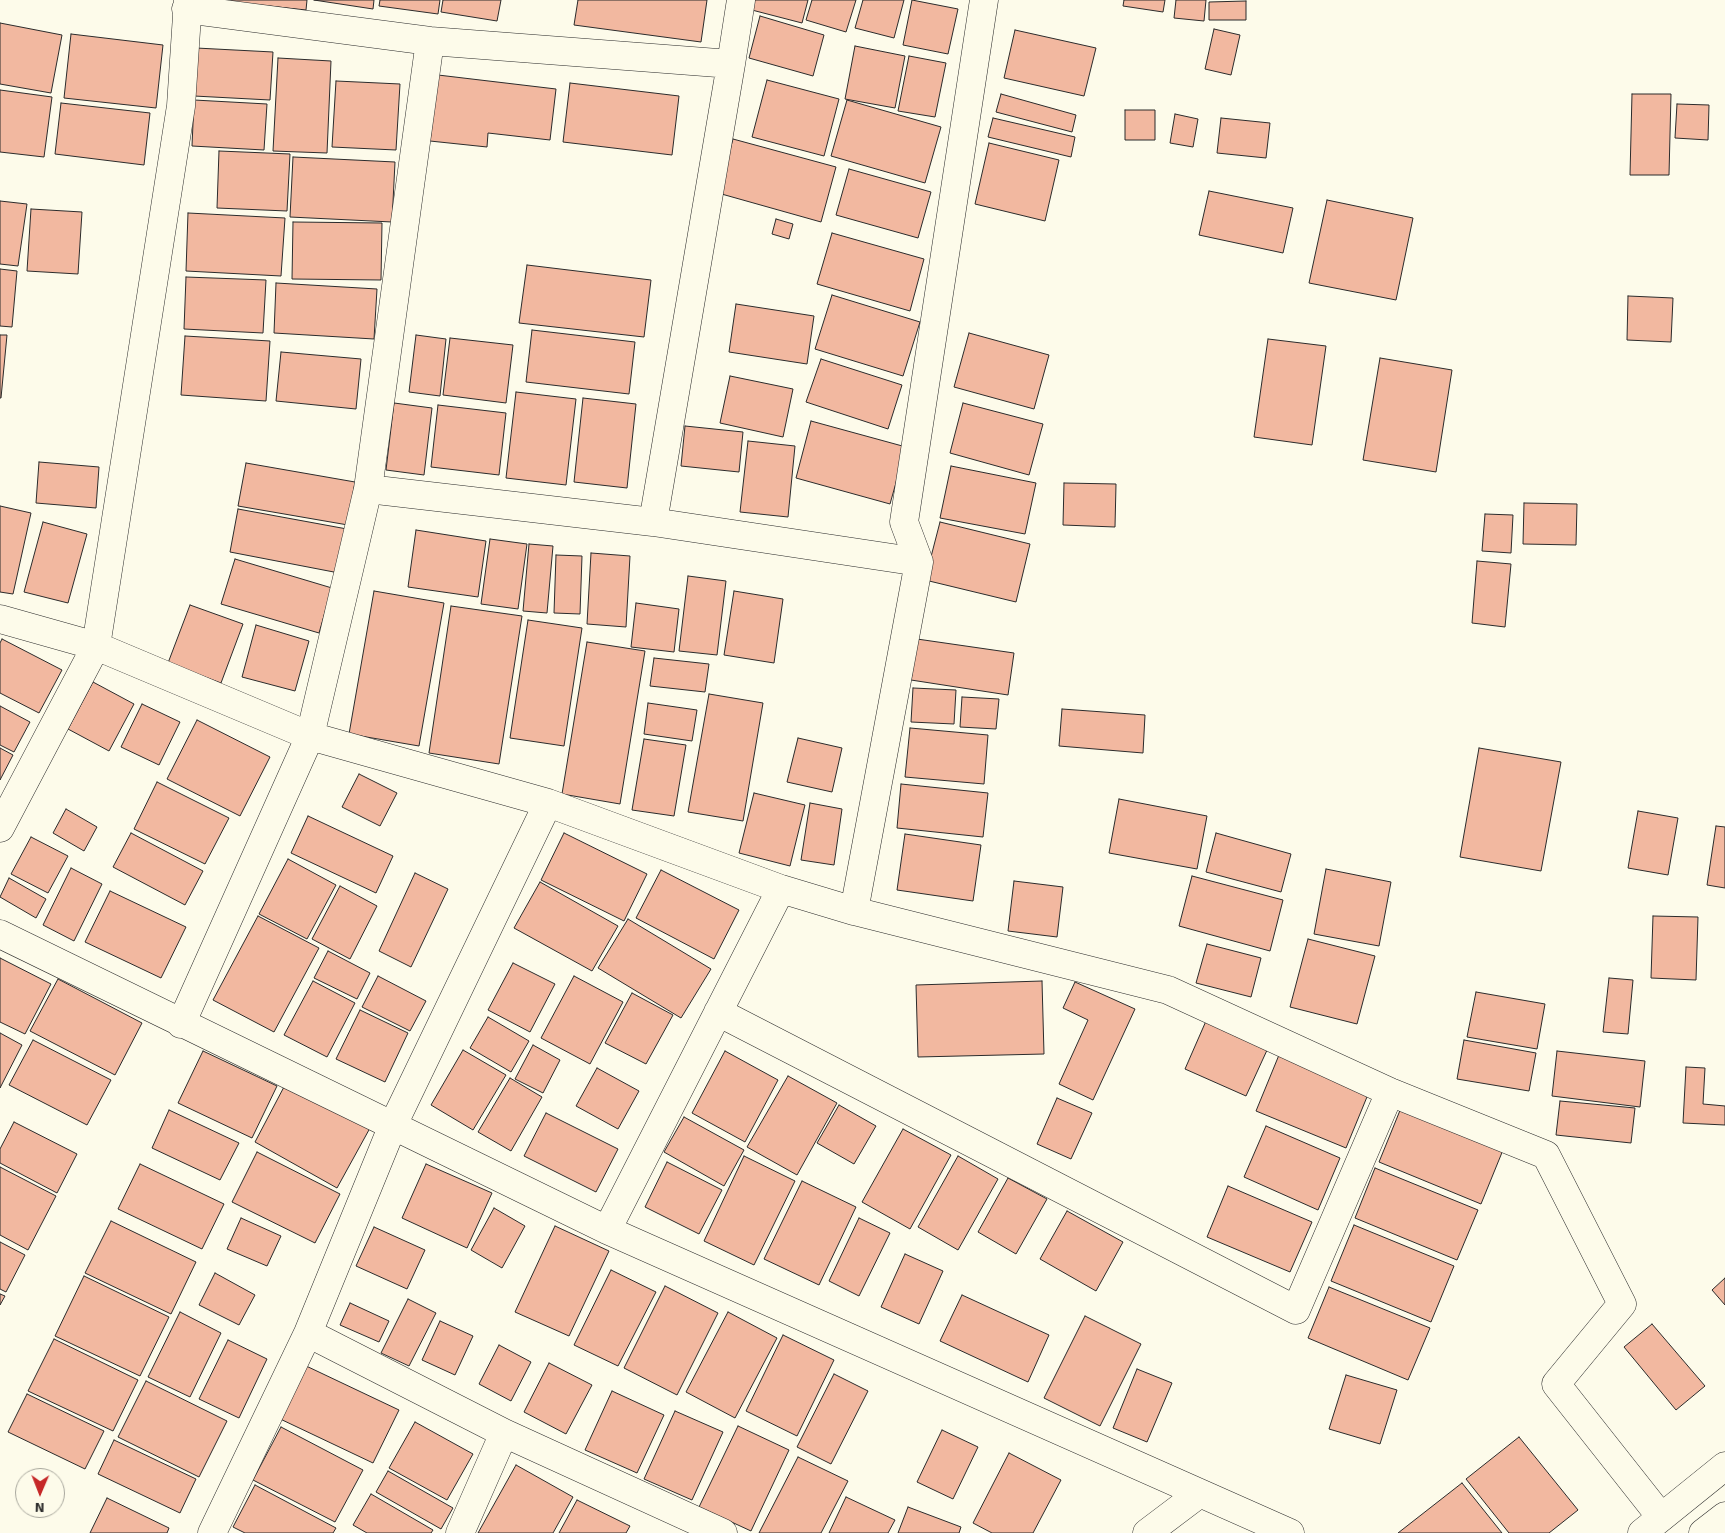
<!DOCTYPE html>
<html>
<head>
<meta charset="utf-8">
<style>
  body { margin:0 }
  #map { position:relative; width:1725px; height:1533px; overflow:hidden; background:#fdfbea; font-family:Signika,sans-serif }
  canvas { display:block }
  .north { position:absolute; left:15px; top:1468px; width:50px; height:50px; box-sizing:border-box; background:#fdfbea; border:1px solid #a9a89e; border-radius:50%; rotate:181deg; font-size:14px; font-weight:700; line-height:20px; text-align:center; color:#2b2b2b }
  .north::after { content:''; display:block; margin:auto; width:18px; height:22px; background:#c62828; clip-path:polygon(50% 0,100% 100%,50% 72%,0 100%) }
</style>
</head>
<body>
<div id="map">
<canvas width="1725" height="1533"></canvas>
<div class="north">N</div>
</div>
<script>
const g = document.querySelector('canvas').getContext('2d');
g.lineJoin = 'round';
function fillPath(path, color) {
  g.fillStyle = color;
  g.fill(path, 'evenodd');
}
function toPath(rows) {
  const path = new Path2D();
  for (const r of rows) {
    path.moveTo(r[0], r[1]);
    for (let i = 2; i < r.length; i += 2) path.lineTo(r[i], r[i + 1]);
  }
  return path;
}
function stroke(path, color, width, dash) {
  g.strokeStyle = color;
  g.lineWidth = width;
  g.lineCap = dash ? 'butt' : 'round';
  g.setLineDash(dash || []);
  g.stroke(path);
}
const building = toPath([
  [231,0,307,0,306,10,231,2,231,0],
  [314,0,374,0,373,9,314,0],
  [380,0,440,0,438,14,379,6,380,0],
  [443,0,501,0,497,21,441,12,443,0],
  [578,0,707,0,701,42,574,25,578,0],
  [750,0,808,0,802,23,748,9,750,0],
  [812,0,856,0,846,32,806,20,812,0],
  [863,0,904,0,894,38,855,28,863,0],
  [912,0,958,9,948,54,903,45,912,0],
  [1124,0,1165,0,1163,12,1123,6,1124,0],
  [1176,0,1206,0,1204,21,1174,18,1176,0],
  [1246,1,1246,20,1209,20,1209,2,1246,1],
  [760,16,824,35,813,76,749,58,760,16],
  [0,23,62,35,51,93,0,84,0,23],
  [1214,29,1240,35,1231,75,1205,69,1214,29],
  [1015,30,1096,48,1084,96,1004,78,1015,30],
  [71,34,163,45,156,108,64,98,71,34],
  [855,46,905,56,895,108,845,99,855,46],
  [196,48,273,52,270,100,194,96,196,48],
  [909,56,946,63,935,117,898,111,909,56],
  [278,58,331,61,327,153,273,151,278,58],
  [438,75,556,89,550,140,488,133,487,147,430,141,438,75],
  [767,80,839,99,824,156,752,137,767,80],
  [336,81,400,84,396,150,332,147,336,81],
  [570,83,679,96,672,155,563,142,570,83],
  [0,90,52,97,44,157,0,152,0,90],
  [1001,94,1076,115,1072,132,996,112,1001,94],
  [1632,94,1671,94,1669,175,1630,175,1632,94],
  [194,100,267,104,264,150,192,146,194,100],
  [847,100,941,127,925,183,831,156,847,100],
  [61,103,150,113,144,165,55,154,61,103],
  [1677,104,1709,105,1708,140,1675,138,1677,104],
  [1125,110,1155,110,1155,140,1125,140,1125,110],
  [1175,114,1198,119,1193,147,1170,143,1175,114],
  [993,118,1075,137,1071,157,988,137,993,118],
  [1221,118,1270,123,1266,158,1217,153,1221,118],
  [733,139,836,167,821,222,718,193,733,139],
  [989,143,1059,160,1045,221,975,204,989,143],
  [219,151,290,154,287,211,217,208,219,151],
  [293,157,395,162,392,222,290,217,293,157],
  [849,169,931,192,918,238,836,215,849,169],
  [1209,191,1293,208,1283,253,1199,235,1209,191],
  [1327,200,1413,218,1396,300,1309,283,1327,200],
  [0,201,27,204,18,266,0,264,0,201],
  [31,209,82,212,78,274,27,271,31,209],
  [188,213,285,218,281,276,186,271,188,213],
  [776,219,793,224,789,239,772,234,776,219],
  [293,222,382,223,381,280,292,279,293,222],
  [832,233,924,259,910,311,817,284,832,233],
  [527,265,651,280,644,337,519,323,527,265],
  [0,269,17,271,12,327,0,326,0,269],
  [186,277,266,280,263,333,184,329,186,277],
  [276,283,377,289,374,339,274,333,276,283],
  [832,295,920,322,903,376,815,349,832,295],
  [1628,296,1673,298,1671,342,1627,340,1628,296],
  [736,304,814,316,807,364,729,352,736,304],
  [532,330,635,342,629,394,526,382,532,330],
  [969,333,1049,355,1034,409,954,387,969,333],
  [0,335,7,335,1,398,0,398,0,335],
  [416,335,446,339,440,396,409,392,416,335],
  [185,336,270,341,266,401,181,395,185,336],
  [450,338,513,345,506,403,443,395,450,338],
  [1268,339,1326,346,1312,445,1254,437,1268,339],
  [281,352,361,359,356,409,276,401,281,352],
  [1380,358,1452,370,1436,472,1363,460,1380,358],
  [821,359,902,385,888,429,806,402,821,359],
  [730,376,793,389,783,437,720,423,730,376],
  [516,392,576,399,566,485,506,478,516,392],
  [583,398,636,404,627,488,574,482,583,398],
  [394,403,432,408,424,475,386,470,394,403],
  [963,403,1043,424,1029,475,950,453,963,403],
  [438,405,506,413,499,475,431,467,438,405],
  [811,421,906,447,890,504,796,478,811,421],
  [685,426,743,432,739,472,681,466,685,426],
  [748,441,795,446,788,517,740,512,748,441],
  [39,462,99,467,96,508,36,503,39,462],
  [246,463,355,482,348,525,238,506,246,463],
  [951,466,1036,483,1025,534,940,518,951,466],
  [1064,483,1116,484,1115,527,1063,525,1064,483],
  [1524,503,1577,504,1576,545,1523,544,1524,503],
  [0,506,31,513,13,594,0,592,0,506],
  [238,509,347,529,339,573,230,552,238,509],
  [1485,514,1513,515,1511,553,1482,551,1485,514],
  [43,522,87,534,68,603,24,592,43,522],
  [940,522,1030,544,1016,602,925,580,940,522],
  [416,530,486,541,478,597,408,587,416,530],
  [490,539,527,544,518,609,481,604,490,539],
  [529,544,553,546,547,613,523,611,529,544],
  [591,553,630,556,626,627,587,624,591,553],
  [556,555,582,556,580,614,554,613,556,555],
  [235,559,332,588,319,633,221,604,235,559],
  [1477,561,1511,564,1505,627,1472,623,1477,561],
  [688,576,726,581,717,655,679,651,688,576],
  [374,591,444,603,419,746,349,734,374,591],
  [734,591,783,599,774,663,724,655,734,591],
  [636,603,679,609,674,652,631,647,636,603],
  [190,605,243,624,221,683,168,663,190,605],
  [451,606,522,616,499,764,429,753,451,606],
  [528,620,582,628,564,746,510,738,528,620],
  [256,625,309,641,295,691,242,677,256,625],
  [2,639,62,670,39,713,0,693,0,643,2,639],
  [917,639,1014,653,1008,695,911,680,917,639],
  [587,642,645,651,620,804,562,794,587,642],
  [654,658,709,664,705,692,650,686,654,658],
  [93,682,134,704,109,751,68,729,93,682],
  [913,688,956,690,954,724,911,722,913,688],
  [709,694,763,703,743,821,688,812,709,694],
  [962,697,999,699,996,729,960,727,962,697],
  [648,703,697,710,692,741,644,734,648,703],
  [142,704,180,722,159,765,121,747,142,704],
  [0,706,30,722,14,752,0,745,0,706],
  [1062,709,1145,715,1143,753,1059,746,1062,709],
  [197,720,270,757,240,816,167,779,197,720],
  [910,728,988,735,984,784,905,777,910,728],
  [798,738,842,748,832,792,787,782,798,738],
  [644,739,686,745,674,816,632,810,644,739],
  [0,748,13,755,0,780,0,748],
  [1479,748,1561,762,1541,871,1460,857,1479,748],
  [359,774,397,793,380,826,342,807,359,774],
  [157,782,229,818,205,864,134,829,157,782],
  [901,784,988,793,983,837,897,828,901,784],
  [754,793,805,805,790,866,739,853,754,793],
  [1119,799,1207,816,1197,869,1109,853,1119,799],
  [810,803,842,809,834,865,801,860,810,803],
  [66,809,97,827,84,851,53,833,66,809],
  [1638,811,1678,818,1668,875,1628,868,1638,811],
  [308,816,393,856,376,893,291,853,308,816],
  [1716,826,1725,827,1725,888,1707,885,1716,826],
  [131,833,203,871,185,905,113,867,131,833],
  [564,833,647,874,624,921,541,880,564,833],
  [1216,833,1291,854,1281,892,1206,872,1216,833],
  [905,834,981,845,973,901,897,890,905,834],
  [31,837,68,856,48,893,11,874,31,837],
  [288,859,336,885,307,939,259,914,288,859],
  [71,868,102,884,74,941,43,925,71,868],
  [1326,869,1391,882,1379,946,1314,934,1326,869],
  [661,870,739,910,714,959,636,918,661,870],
  [415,873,448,889,411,967,379,951,415,873],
  [1192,876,1283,900,1270,951,1179,926,1192,876],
  [9,878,46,899,36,918,0,897,9,878],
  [1014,881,1063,887,1057,937,1008,931,1014,881],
  [540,882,618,926,592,971,514,928,540,882],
  [340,886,377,906,350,959,312,939,340,886],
  [110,891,186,927,161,978,85,942,110,891],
  [258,916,319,948,274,1032,213,1000,258,916],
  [1653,916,1698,917,1696,980,1651,978,1653,916],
  [628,919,711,969,681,1018,598,968,628,919],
  [1308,939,1375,956,1357,1024,1290,1007,1308,939],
  [1207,944,1261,958,1251,997,1196,983,1207,944],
  [328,951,370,973,357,999,314,978,328,951],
  [0,958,51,984,25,1034,0,1022,0,958],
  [513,963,555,984,530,1032,488,1010,513,963],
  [378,976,426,1001,410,1031,362,1007,378,976],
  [574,976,623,1002,590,1064,541,1038,574,976],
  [1609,978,1633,980,1628,1034,1603,1032,1609,978],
  [58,979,142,1023,115,1075,30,1031,58,979],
  [313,981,355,1003,327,1057,284,1035,313,981],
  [1042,981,1044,1054,918,1057,916,985,1042,981],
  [1075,982,1135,1009,1093,1100,1059,1084,1088,1020,1063,1008,1075,982],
  [1476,992,1545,1004,1537,1049,1467,1037,1476,992],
  [632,993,673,1015,646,1064,605,1043,632,993],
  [360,1010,408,1033,385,1082,336,1059,360,1010],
  [488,1017,529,1041,511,1072,470,1048,488,1017],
  [1206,1021,1268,1048,1246,1096,1185,1069,1206,1021],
  [0,1033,22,1045,0,1088,0,1033],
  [33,1040,111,1080,87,1125,9,1085,33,1040],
  [1464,1040,1536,1053,1529,1091,1457,1079,1464,1040],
  [533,1045,560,1060,543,1093,515,1079,533,1045],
  [463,1050,506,1075,473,1130,431,1105,463,1050],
  [203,1051,277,1086,252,1138,178,1103,203,1051],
  [725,1051,778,1080,745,1142,692,1113,725,1051],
  [1557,1051,1645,1061,1640,1107,1552,1096,1557,1051],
  [1279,1055,1369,1092,1346,1148,1256,1111,1279,1055],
  [1686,1067,1705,1068,1703,1104,1725,1106,1725,1125,1683,1123,1686,1067],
  [597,1068,639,1091,618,1129,576,1106,597,1068],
  [788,1076,837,1103,797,1175,747,1147,788,1076],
  [510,1078,542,1097,511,1151,478,1132,510,1078],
  [285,1085,370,1128,337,1188,255,1142,285,1085],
  [1057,1098,1092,1113,1071,1159,1037,1144,1057,1098],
  [1560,1101,1635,1108,1631,1143,1556,1135,1560,1101],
  [839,1105,876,1126,854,1164,817,1143,839,1105],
  [1401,1108,1503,1150,1481,1204,1379,1162,1401,1108],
  [169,1110,239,1143,220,1180,152,1148,169,1110],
  [546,1113,618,1149,596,1192,524,1156,546,1113],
  [684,1117,744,1150,724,1186,664,1152,684,1117],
  [14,1122,77,1154,57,1193,0,1163,0,1149,14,1122],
  [1266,1126,1340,1158,1318,1210,1244,1177,1266,1126],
  [903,1129,951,1155,910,1229,862,1202,903,1129],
  [257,1152,340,1194,315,1243,232,1202,257,1152],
  [744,1156,795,1181,754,1265,704,1241,744,1156],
  [958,1156,998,1179,958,1250,918,1227,958,1156],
  [667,1162,722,1190,699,1234,645,1207,667,1162],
  [140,1164,224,1204,202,1249,118,1209,140,1164],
  [426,1164,492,1193,467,1248,402,1218,426,1164],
  [0,1167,56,1196,28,1250,0,1235,0,1167],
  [1375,1168,1478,1210,1457,1260,1355,1218,1375,1168],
  [1008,1178,1047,1199,1016,1254,978,1232,1008,1178],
  [802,1181,856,1207,819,1285,764,1259,802,1181],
  [1228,1186,1312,1222,1290,1272,1207,1237,1228,1186],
  [494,1208,525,1226,502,1268,471,1250,494,1208],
  [1067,1211,1123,1242,1096,1291,1040,1259,1067,1211],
  [241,1218,281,1236,267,1266,227,1249,241,1218],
  [859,1218,890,1233,859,1296,829,1281,859,1218],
  [111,1221,196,1262,171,1314,85,1273,111,1221],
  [1354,1225,1454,1266,1431,1322,1331,1281,1354,1225],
  [555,1226,609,1251,569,1336,515,1312,555,1226],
  [374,1227,425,1250,407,1289,356,1266,374,1227],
  [0,1242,25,1255,6,1292,0,1289,0,1242],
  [905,1254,943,1271,919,1324,881,1307,905,1254],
  [611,1270,656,1292,618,1366,574,1345,611,1270],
  [215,1273,255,1295,239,1325,199,1305,215,1273],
  [84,1276,169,1317,140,1376,55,1336,84,1276],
  [1725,1278,1725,1305,1712,1290,1725,1278],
  [665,1286,718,1313,677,1395,624,1368,665,1286],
  [1329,1287,1430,1328,1408,1380,1308,1338,1329,1287],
  [0,1294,5,1296,0,1305,0,1294],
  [962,1295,1049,1335,1028,1382,940,1341,962,1295],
  [408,1299,436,1313,409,1366,381,1353,408,1299],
  [350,1303,389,1321,379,1342,340,1325,350,1303],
  [180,1312,221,1333,190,1397,148,1377,180,1312],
  [728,1312,777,1338,735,1418,686,1392,728,1312],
  [1085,1316,1141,1344,1100,1426,1044,1398,1085,1316],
  [440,1321,473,1336,455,1375,422,1360,440,1321],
  [1652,1324,1705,1386,1676,1410,1624,1347,1652,1324],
  [783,1335,834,1360,797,1436,746,1411,783,1335],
  [54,1339,138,1380,113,1431,28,1391,54,1339],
  [228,1340,267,1359,239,1418,199,1399,228,1340],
  [499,1345,531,1362,511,1401,479,1384,499,1345],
  [549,1363,592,1385,566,1434,524,1412,549,1363],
  [302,1364,399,1410,373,1463,276,1417,302,1364],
  [1137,1369,1172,1383,1147,1442,1113,1428,1137,1369],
  [834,1374,868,1391,831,1464,797,1447,834,1374],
  [1346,1375,1397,1390,1380,1444,1329,1429,1346,1375],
  [146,1381,227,1421,199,1477,118,1437,146,1381],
  [612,1391,664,1415,637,1473,585,1450,612,1391],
  [27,1394,104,1431,85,1469,8,1432,27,1394],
  [675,1411,723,1432,692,1500,644,1479,675,1411],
  [415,1422,473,1454,447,1500,389,1468,415,1422],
  [738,1426,789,1450,751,1531,699,1507,738,1426],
  [281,1427,363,1470,335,1522,253,1480,281,1427],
  [942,1430,978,1447,953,1499,917,1482,942,1430],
  [1519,1437,1578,1510,1549,1533,1509,1533,1466,1479,1519,1437],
  [114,1440,196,1479,180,1513,98,1474,114,1440],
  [1009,1453,1061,1480,1033,1533,992,1533,973,1523,1009,1453],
  [798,1457,848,1481,821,1533,759,1533,798,1457],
  [516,1465,573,1497,553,1533,478,1533,516,1465],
  [388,1471,453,1508,441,1529,376,1492,388,1471],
  [1462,1483,1502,1533,1398,1533,1462,1483],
  [255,1485,336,1528,333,1533,245,1533,233,1527,255,1485],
  [371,1494,433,1530,431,1533,367,1533,353,1525,371,1494],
  [846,1497,895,1520,888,1533,829,1533,846,1497],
  [107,1498,169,1528,167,1533,90,1533,107,1498],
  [577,1500,630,1526,626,1533,559,1533,577,1500],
  [908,1507,961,1527,959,1533,898,1533,908,1507]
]);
const street = toPath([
  [186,9,430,41,731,64,741,0],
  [731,64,653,522,919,562],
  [368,489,653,522],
  [0,619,96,646,181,106,188,0],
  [0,828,96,646,310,736,368,489,430,41],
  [854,911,1168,990,1390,1092,1546,1155,1622,1304,1556,1384,1661,1517],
  [0,934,607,1230,1290,1533],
  [718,1012,1296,1310,1390,1092],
  [181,1024,310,736,548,803,781,889,854,911,919,562,904,522,984,0],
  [607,1230,781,889],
  [308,1333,504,1433],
  [212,1533,308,1333,393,1125,548,803],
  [460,1533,504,1433,723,1533],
  [1147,1533,1200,1493]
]);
const secondary = toPath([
  [1642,1533,1725,1466],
  [1703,1533,1725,1516]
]);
fillPath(building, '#f2b8a0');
stroke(building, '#2b2b2b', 1);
stroke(street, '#2b2b2b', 29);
stroke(secondary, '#2b2b2b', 29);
stroke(street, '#fdfbea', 28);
stroke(secondary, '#fdfbea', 28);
</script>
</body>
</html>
